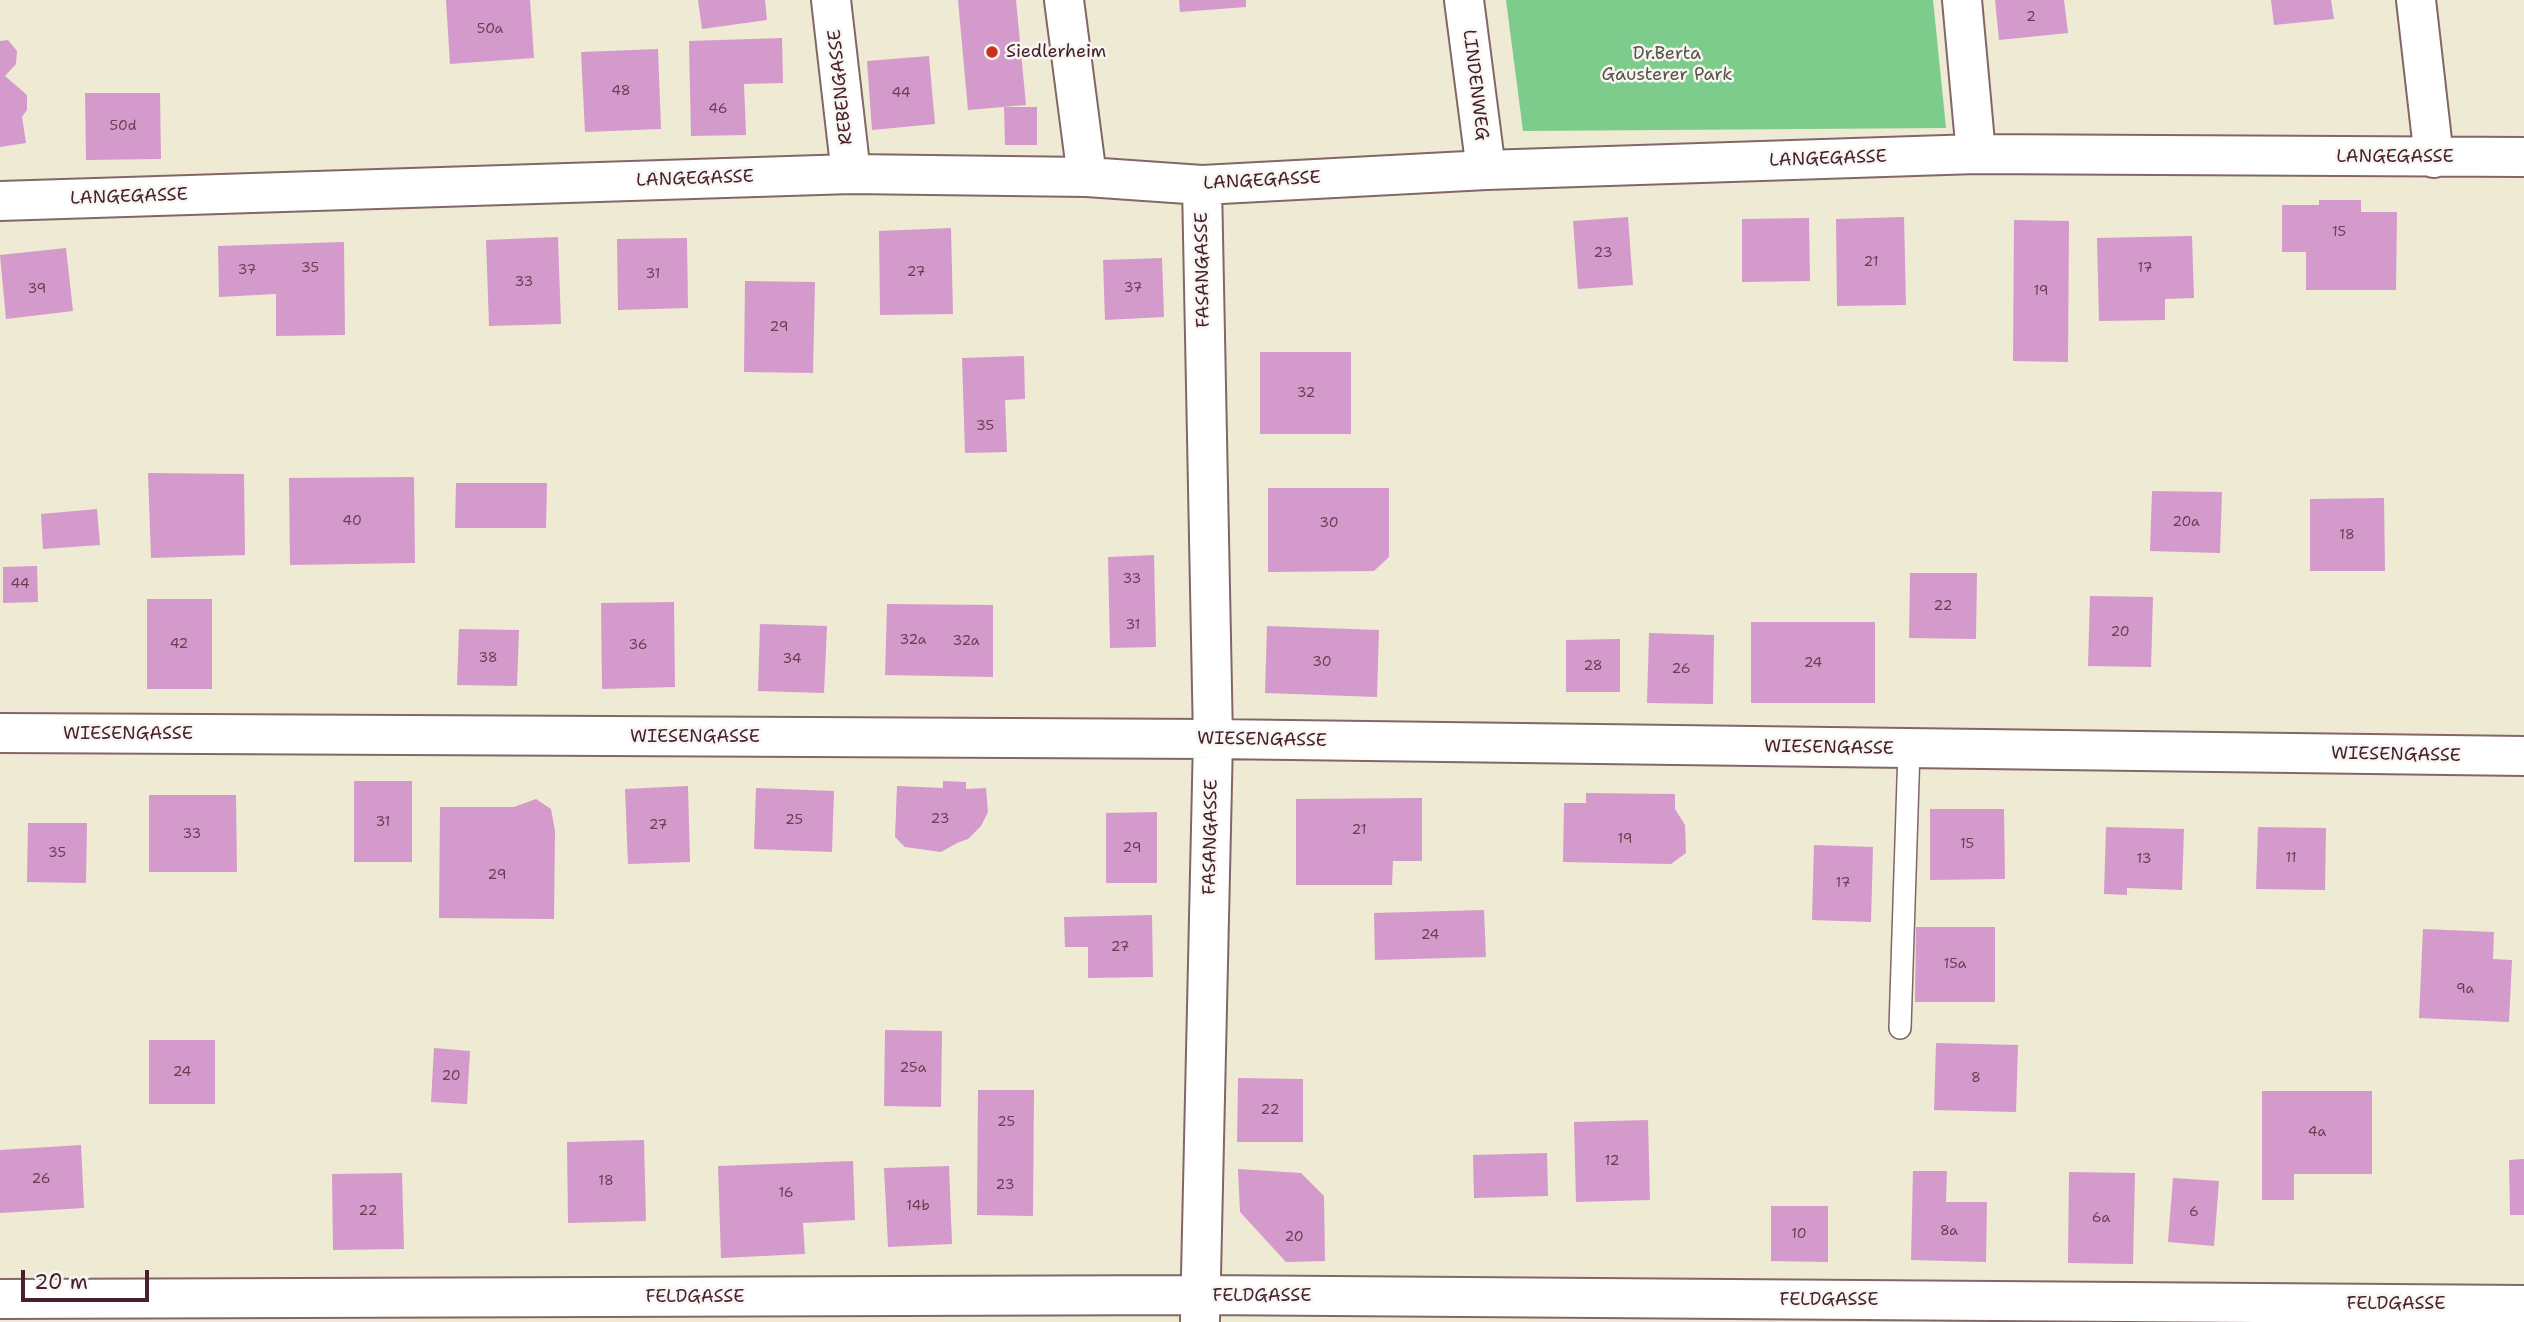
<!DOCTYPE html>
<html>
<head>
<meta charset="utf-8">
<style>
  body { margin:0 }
  #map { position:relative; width:2524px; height:1322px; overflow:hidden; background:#eeead4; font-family:"Shantell Sans",sans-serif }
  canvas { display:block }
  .scale { position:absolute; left:21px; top:1270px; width:128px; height:32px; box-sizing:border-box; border:4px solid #4a1f2b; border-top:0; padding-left:9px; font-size:21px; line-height:24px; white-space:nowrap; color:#4a1f2b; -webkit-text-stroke:5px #f6f6f2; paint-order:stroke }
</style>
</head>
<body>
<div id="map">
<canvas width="2524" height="1322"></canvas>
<div class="scale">20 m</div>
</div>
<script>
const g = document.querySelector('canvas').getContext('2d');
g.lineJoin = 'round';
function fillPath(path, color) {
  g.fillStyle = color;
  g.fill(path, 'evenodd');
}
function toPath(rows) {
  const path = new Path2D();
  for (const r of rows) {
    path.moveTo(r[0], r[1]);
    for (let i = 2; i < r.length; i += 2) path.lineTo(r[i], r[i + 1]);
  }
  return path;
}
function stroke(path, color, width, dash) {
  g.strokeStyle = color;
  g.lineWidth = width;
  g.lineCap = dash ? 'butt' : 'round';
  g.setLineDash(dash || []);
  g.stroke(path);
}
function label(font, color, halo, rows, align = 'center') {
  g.font = font + ' "Shantell Sans",sans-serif';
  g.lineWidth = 5;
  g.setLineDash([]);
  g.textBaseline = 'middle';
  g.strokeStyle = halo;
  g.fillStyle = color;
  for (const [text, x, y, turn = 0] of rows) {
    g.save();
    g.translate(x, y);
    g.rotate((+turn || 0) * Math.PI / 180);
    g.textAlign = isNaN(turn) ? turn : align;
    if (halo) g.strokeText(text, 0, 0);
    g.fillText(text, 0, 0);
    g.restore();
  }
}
const green = toPath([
  [1506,0,1933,0,1946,128,1523,131]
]);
const building = toPath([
  [446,0,530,0,534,58,450,64],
  [698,0,765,0,767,20,702,29],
  [958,0,1016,0,1026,105,968,110],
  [1179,0,1246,0,1246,7,1180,12],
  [1995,0,2064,0,2068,33,1999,40],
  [2271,0,2331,0,2334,19,2274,25],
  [782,38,783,83,744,84,746,135,691,136,689,41],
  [8,40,17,51,16,64,5,76,27,95,27,110,22,117,26,143,0,147,0,41],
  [658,49,661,129,585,132,581,52],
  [929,56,935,124,872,130,867,61],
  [85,93,160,93,161,159,86,160],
  [1004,107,1037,107,1037,145,1005,145],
  [2319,200,2361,200,2361,212,2397,212,2396,290,2306,290,2306,252,2282,252,2282,205,2319,205],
  [1628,217,1633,285,1578,289,1573,221],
  [1904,217,1906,305,1837,306,1836,219],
  [1809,218,1810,281,1742,282,1742,219],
  [2014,220,2069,221,2068,362,2013,361],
  [951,228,953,314,880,315,879,231],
  [2192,236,2194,298,2165,299,2165,320,2099,321,2097,238],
  [558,237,561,324,489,326,486,240],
  [687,238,688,308,618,310,617,239],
  [344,242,345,335,276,336,276,294,219,297,218,246],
  [66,248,73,311,6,319,0,255],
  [1162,258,1164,317,1105,320,1103,260],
  [745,281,815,282,813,373,744,372],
  [1260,352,1351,352,1351,434,1260,434],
  [1024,356,1025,399,1005,400,1007,452,965,453,962,358],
  [148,473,244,474,245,555,151,558],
  [414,477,415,563,290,565,289,478],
  [456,483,547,483,546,528,455,528],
  [1268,488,1389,488,1389,557,1374,571,1268,572],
  [2152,491,2222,492,2220,553,2150,551],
  [2384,498,2385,571,2310,571,2310,499],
  [97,509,100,545,43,549,41,514],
  [1154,555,1156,647,1110,648,1108,557],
  [37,566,38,602,3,603,3,567],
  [1910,573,1977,573,1976,639,1909,638],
  [2090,596,2153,597,2151,667,2088,666],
  [147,599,212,599,212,689,147,689],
  [674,602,675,687,602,689,601,603],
  [887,604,993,605,993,677,885,675],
  [1751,622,1875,622,1875,703,1751,703],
  [760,624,827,626,824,693,758,691],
  [1267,626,1379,630,1377,697,1265,693],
  [459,629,519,630,517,686,457,685],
  [1649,633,1714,635,1713,704,1647,703],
  [1620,639,1620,692,1566,692,1566,640],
  [354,781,412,781,412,862,354,862],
  [943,781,966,782,966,789,986,788,988,812,981,826,968,839,957,843,941,852,905,847,895,837,897,786,943,788],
  [688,786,690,862,628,864,625,789],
  [756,788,834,791,832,852,754,849],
  [1586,793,1675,794,1675,809,1685,825,1686,853,1671,864,1563,862,1564,803,1586,803],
  [149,795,236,795,237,872,149,872],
  [1422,798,1422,861,1393,861,1392,885,1296,885,1296,799],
  [536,799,551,809,555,831,554,919,439,918,440,807,514,807],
  [1930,809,2004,809,2005,879,1930,880],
  [1157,812,1157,883,1106,883,1106,813],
  [28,823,87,823,86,883,27,882],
  [2106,827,2184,829,2182,890,2127,888,2127,895,2104,894],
  [2258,827,2326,828,2325,890,2256,889],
  [1814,845,1873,847,1871,922,1812,920],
  [1484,910,1486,957,1375,960,1374,913],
  [1152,915,1153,977,1088,978,1088,947,1065,947,1064,917],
  [1916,927,1995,927,1995,1002,1915,1002],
  [2423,929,2494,932,2493,959,2512,960,2509,1022,2419,1018],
  [885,1030,942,1031,941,1107,884,1106],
  [149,1040,215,1040,215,1104,149,1104],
  [1936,1043,2018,1045,2016,1112,1934,1110],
  [434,1048,470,1051,467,1104,431,1102],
  [1238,1078,1303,1079,1303,1142,1237,1142],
  [978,1090,1034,1090,1033,1216,977,1215],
  [2262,1091,2372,1091,2372,1174,2294,1174,2294,1200,2262,1200],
  [1648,1120,1650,1200,1576,1202,1574,1122],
  [644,1140,646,1221,568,1223,567,1142],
  [81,1145,84,1208,0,1213,0,1150],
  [1547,1153,1548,1196,1474,1198,1473,1155],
  [2524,1159,2524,1215,2510,1215,2509,1160],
  [853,1161,855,1220,803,1223,805,1254,721,1258,718,1166],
  [949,1166,952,1244,888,1247,884,1168],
  [1238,1169,1301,1173,1324,1196,1325,1261,1286,1262,1240,1212],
  [1913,1171,1947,1171,1946,1202,1987,1202,1986,1262,1911,1260],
  [2069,1172,2135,1173,2133,1264,2068,1263],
  [402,1173,404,1249,333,1250,332,1174],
  [2173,1178,2219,1181,2214,1246,2168,1242],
  [1771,1206,1828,1206,1828,1262,1771,1261]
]);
const service = toPath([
  [1900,1028,1909,749]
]);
const minor = toPath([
  [831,0,851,174],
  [1064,0,1087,177],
  [1464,0,1486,170],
  [1962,0,1976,154],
  [2416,0,2434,158],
  [0,201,851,174,1087,177,1202,185,1486,170,1976,154,2524,157],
  [0,733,1213,739,2524,756],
  [0,1299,1200,1295,2524,1305],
  [1200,1320,1213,739,1202,185]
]);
const markers = [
  [992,52,7,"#c8321e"]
];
const numberNames = [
  ["2",2031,17],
  ["50a",490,29],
  ["48",621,91],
  ["44",901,93],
  ["46",718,109],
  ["50d",123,126],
  ["15",2339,232],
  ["23",1603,253],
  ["21",1871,262],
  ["35",310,268],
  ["17",2145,268],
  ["37",247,270],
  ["27",916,272],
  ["31",653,274],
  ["33",524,282],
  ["37",1133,288],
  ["39",37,289],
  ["19",2041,291],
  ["29",779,327],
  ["32",1306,393],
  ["35",985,426],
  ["40",352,521],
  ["20a",2186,522],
  ["30",1329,523],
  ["18",2347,535],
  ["33",1132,579],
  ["44",20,584],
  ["22",1943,606],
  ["31",1133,625],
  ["20",2120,632],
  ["32a",913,640],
  ["32a",966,641],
  ["42",179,644],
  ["36",638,645],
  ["38",488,658],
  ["34",792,659],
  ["30",1322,662],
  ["24",1813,663],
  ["28",1593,666],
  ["26",1681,669],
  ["23",940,819],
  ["25",794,820],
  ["31",383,822],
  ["27",658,825],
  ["21",1359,830],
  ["33",192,834],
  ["19",1625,839],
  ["15",1967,844],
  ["29",1132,848],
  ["35",57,853],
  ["11",2291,858],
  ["13",2144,859],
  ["29",497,875],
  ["17",1843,883],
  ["24",1430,935],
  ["27",1120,947],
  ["15a",1955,964],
  ["9a",2465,989],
  ["25a",913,1068],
  ["24",182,1072],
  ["20",451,1076],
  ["8",1976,1078],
  ["22",1270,1110],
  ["25",1006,1122],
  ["4a",2317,1132],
  ["12",1612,1161],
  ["26",41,1179],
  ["18",606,1181],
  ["23",1005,1185],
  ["16",786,1193],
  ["14b",918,1206],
  ["22",368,1211],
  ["6",2194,1212],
  ["6a",2101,1218],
  ["8a",1949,1231],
  ["10",1799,1234],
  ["20",1294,1237]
];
const poiNames = [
  ["Siedlerheim",1006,52]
];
const parkNames = [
  ["Dr.Berta",1667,54],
  ["Gausterer Park",1667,75]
];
const streetNames = [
  ["LINDENWEG",1475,85,83],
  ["REBENGASSE",841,87,-96],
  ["LANGEGASSE",2395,157],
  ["LANGEGASSE",1828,159,-2],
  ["LANGEGASSE",695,179,-2],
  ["LANGEGASSE",1262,181,-3],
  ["LANGEGASSE",129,197,-2],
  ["FASANGASSE",1203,270,-91],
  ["WIESENGASSE",128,734],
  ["WIESENGASSE",695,737],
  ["WIESENGASSE",1262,740,1],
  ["WIESENGASSE",1829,748,1],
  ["WIESENGASSE",2396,755,1],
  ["FASANGASSE",1211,837,-89],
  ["FELDGASSE",1262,1296],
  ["FELDGASSE",695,1297],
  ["FELDGASSE",1829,1300],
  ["FELDGASSE",2396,1304]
];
fillPath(green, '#7ecc8b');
fillPath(building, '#d49acb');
stroke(service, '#836666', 24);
stroke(minor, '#836666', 42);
stroke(service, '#fff', 21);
stroke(minor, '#fff', 38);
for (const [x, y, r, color] of markers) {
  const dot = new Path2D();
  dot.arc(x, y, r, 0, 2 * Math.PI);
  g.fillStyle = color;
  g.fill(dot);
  stroke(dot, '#f6f6f2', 2.5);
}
label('14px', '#6c3e53', null, numberNames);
label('18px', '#4a1f2b', '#f6f6f2', poiNames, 'left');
label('18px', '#5a5348', '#f6f6f2', parkNames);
label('18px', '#4a1f2b', '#f6f6f2', streetNames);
</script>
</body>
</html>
